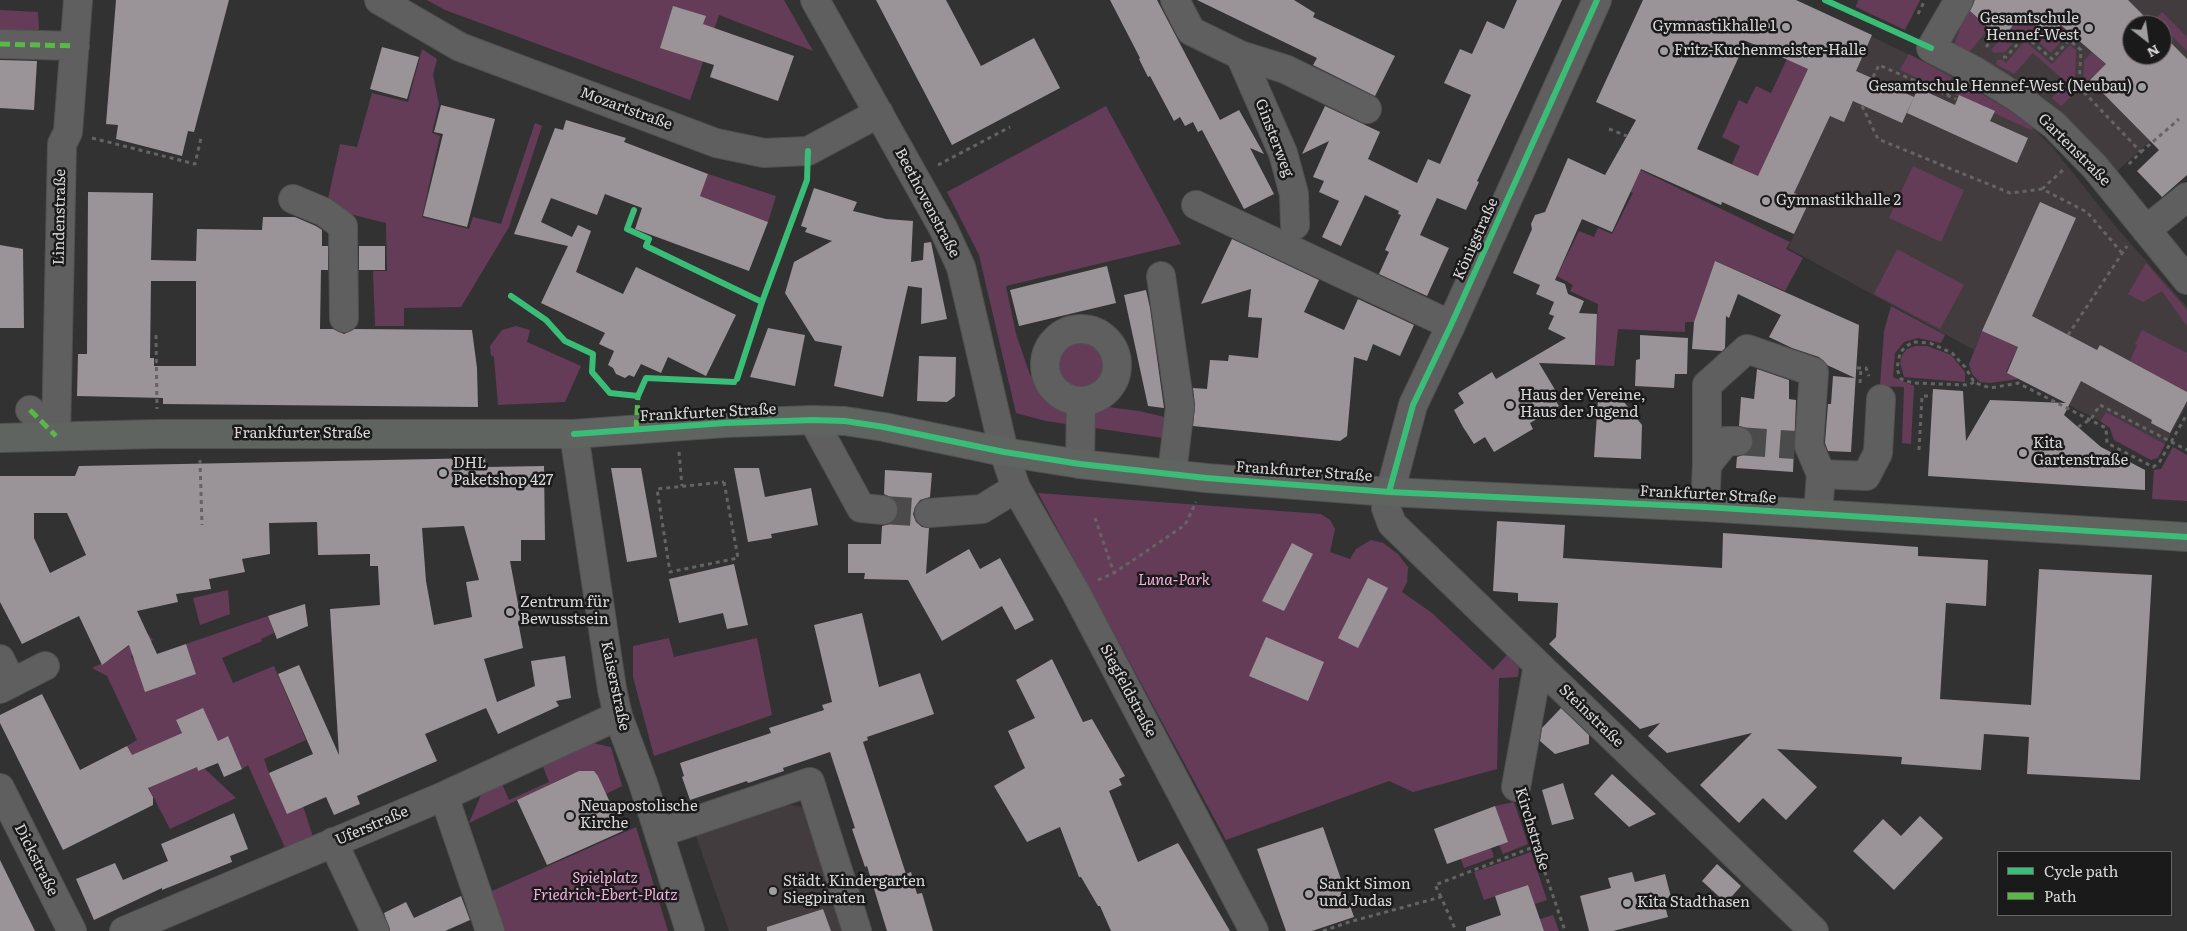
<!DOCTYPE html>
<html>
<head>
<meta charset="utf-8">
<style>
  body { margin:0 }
  #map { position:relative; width:2187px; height:931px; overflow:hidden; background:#333233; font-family:Literata,serif }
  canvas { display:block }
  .legend { position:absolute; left:1997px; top:851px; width:175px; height:65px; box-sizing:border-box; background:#1b1a1b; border:1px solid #676667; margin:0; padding:6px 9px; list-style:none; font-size:15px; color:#dad8d9 }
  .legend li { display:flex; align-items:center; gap:10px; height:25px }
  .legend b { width:25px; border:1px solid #676667 }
  .north { position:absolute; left:2122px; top:15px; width:50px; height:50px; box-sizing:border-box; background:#1b1a1b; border:1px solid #676667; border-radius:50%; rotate:150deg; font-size:14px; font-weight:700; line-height:20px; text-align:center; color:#dad8d9 }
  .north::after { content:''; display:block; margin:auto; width:18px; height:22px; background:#a09e9f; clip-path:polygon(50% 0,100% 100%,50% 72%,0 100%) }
</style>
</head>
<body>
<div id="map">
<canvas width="2187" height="931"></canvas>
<ul class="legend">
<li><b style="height:6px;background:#3abd76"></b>Cycle path</li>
<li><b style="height:6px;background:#58b947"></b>Path</li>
</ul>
<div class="north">N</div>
</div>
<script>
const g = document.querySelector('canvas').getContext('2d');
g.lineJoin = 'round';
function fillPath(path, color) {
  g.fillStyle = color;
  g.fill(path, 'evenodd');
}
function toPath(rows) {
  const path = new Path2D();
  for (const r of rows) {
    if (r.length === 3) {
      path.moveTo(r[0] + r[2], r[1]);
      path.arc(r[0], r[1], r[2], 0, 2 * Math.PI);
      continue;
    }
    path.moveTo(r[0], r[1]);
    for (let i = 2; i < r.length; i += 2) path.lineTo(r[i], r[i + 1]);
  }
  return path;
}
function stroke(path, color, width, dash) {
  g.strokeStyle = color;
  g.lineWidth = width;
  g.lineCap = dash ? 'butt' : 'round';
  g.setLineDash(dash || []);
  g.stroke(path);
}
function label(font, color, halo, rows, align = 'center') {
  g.font = font + ' Literata,serif';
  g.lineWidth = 5;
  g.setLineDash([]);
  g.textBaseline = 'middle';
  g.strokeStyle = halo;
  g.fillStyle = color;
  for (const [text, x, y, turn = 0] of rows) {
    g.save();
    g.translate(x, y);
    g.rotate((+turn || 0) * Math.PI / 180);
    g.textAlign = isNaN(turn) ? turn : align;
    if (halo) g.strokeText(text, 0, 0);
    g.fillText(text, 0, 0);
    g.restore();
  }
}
const built = toPath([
  [1975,0,2187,0,2187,142,2170,123,2116,172,2012,75,1994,100,2027,122,2053,148,2116,227,2187,307,2187,405,2165,444,2106,412,2100,421,2006,373,2018,348,1982,331,1974,350,1788,248,1810,200,1750,174,1825,14,1924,62],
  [2132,25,2162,25,2162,55,2132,55],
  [788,804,801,807,813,816,817,851,843,931,729,931,695,833]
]);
const green = toPath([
  [427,0,784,0,813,51,719,15,690,100,445,10],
  [1858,0,1920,0,1905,30,1856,7],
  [1971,0,1976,0,1968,9,1989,28,1967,55,1956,49,1954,45],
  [0,10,38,12,39,29,29,35,0,33],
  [2162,12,2187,37,2187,51,2155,19],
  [2022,14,2050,38,2061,25,2069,32,2051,53,2024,30,2005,52,1994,53,1991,50],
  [2025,41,2052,64,2070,45,2076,50,2075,89,2077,91,2061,106,2052,98,2066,82,2033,53,2014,74,1996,64,1997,60,2003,60,2006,63],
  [422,49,437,59,433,75,439,104,432,133,440,136,422,217,469,229,473,217,501,224,535,123,542,126,509,227,461,307,404,308,404,326,375,326,373,271,387,271,386,223,326,208,340,144,357,147,372,93,408,102],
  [2092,52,2106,65,2083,85,2084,61],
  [1909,54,1952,77,1945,91,1900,70],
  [1787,59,1808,69,1758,176,1732,164,1740,146,1722,137,1739,100,1747,104,1756,86,1771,93],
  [1961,82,2027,121,2033,128,2031,130,1955,95],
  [1106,106,1181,244,1006,286,1016,334,1030,375,1054,400,1139,411,1169,418,1163,438,1046,421,1016,413,979,255,947,192],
  [1913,166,1964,190,1941,242,1889,218],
  [1634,167,1790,242,1786,249,1803,258,1785,291,1715,261,1694,322,1685,322,1685,332,1618,329,1614,366,1595,365,1598,304,1570,291,1573,285,1557,276,1579,231,1594,237,1598,228,1612,234,1633,193,1622,189],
  [708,174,776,196,768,222,700,196],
  [1897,249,1964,285,1940,329,1874,294],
  [2146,263,2187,310,2187,326,2162,291,2143,302,2128,294],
  [1891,306,1945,335,1941,343,1918,338,1904,342,1895,353,1893,377,1914,386,1911,444,1902,443,1904,387,1880,386,1884,331],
  [516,326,530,330,527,342,581,366,565,402,498,405,494,357,491,355,490,346,502,330],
  [2142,330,2187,353,2187,392,2130,361,2137,345,2135,344],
  [1982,331,2018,347,2006,372,2019,379,1990,383,1980,382,1972,374,1969,364],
  [1081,365,28],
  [1915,346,1927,346,1951,355,1965,372,1965,382,1904,377,1900,362,1902,355,1907,349],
  [2106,412,2165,444,2158,458,2151,460,2114,440,2110,428,2100,421],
  [2173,447,2187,455,2187,501,2152,499,2154,470,2161,469],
  [1038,493,1321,514,1330,520,1335,529,1330,552,1350,559,1356,549,1371,540,1383,543,1398,554,1408,567,1407,582,1402,592,1432,613,1493,670,1507,655,1519,667,1518,677,1499,678,1497,769,1413,792,1389,781,1226,840],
  [228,590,230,614,200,625,193,598],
  [268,616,274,633,261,639,262,641,222,658,233,683,274,666,306,740,264,759,269,773,303,806,313,837,286,850,248,765,242,769,228,736,218,741,176,720,182,733,153,746,197,767,198,770,204,768,236,798,170,829,127,746,137,740,107,676,92,668,109,660,147,633,153,640,131,656,135,662,196,674,186,644],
  [669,638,674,657,757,638,772,715,654,756,633,677,633,646],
  [588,742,611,747,622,786,606,794,598,776,594,771,572,774,469,823,481,795,502,784,509,800,549,782,542,764],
  [1514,802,1528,844,1503,854,1499,845,1495,806],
  [636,827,668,931,503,931,492,891],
  [1456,845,1491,848,1494,857,1464,868],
  [1531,852,1547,900,1535,904,1540,919,1553,915,1559,931,1544,931,1528,885,1484,900,1474,872]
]);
const building = toPath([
  [116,0,229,0,194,132,188,131,182,156,116,139,118,125,106,124],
  [876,0,946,0,981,66,1034,38,1060,88,952,145],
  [1110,0,1157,0,1220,120,1239,110,1264,154,1250,148,1274,194,1244,209,1202,130,1198,132,1193,122,1185,126,1180,117,1174,121,1150,76,1148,77,1139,59,1140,58],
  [1197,0,1294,0,1315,13,1313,17,1395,56,1375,96,1313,65,1317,58],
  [1517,0,1562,0,1477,181,1479,182,1466,210,1437,198,1420,235,1449,248,1427,296,1379,274,1389,252,1385,250,1401,215,1398,214,1399,211,1365,195,1341,246,1322,237,1339,201,1319,192,1324,181,1313,177,1329,141,1302,154,1325,106,1380,132,1368,159,1417,183,1428,159,1440,164,1471,95,1444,83,1460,49,1472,54,1487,21,1504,29],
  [1643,0,1796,0,1872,35,1856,71,1914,97,1902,123,1853,101,1844,122,1830,116,1794,193,1810,200,1794,234,1722,202,1721,205,1641,169,1612,232,1582,219,1555,280,1565,284,1568,294,1584,301,1579,313,1597,314,1595,365,1539,363,1557,393,1552,395,1559,406,1530,423,1533,429,1494,452,1485,437,1474,444,1463,427,1454,410,1464,403,1458,393,1492,372,1496,379,1566,338,1548,329,1554,316,1549,314,1554,302,1536,294,1540,285,1513,273,1532,229,1531,224,1535,215,1545,212,1568,158,1605,175,1636,120,1596,102],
  [1746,41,1808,69,1758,176,1697,149],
  [1975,0,2128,0,2153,25,2132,25,2132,55,2162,55,2162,34,2187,59,2187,175,2162,197,2137,171,2159,150,2090,80,2106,64,2061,25,2050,38,2022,14,2002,39,1970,11],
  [673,6,706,16,703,24,794,56,778,101,710,77,714,65,660,48],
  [382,47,419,57,407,99,370,89],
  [0,60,37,61,34,110,0,108],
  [1918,88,1955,105,1959,95,1995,111,1990,121,2028,138,2017,163,1907,113],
  [441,105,495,119,467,227,423,216,443,134,434,132],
  [566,120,626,138,624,142,708,174,700,196,768,222,749,271,635,229,642,208,605,194,597,215,551,198,541,222,572,237,578,225,591,231,576,272,623,294,636,267,736,315,706,376,668,357,661,373,641,364,634,377,629,375,625,378,616,374,613,368,608,365,614,351,599,344,605,333,541,303,568,246,514,234,555,128,563,130],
  [814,188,857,202,853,211,886,219,913,221,911,262,923,260,924,243,931,242,947,319,921,324,922,288,908,286,883,397,834,386,842,346,815,341,785,293,794,262,832,241,805,232,807,228,801,226],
  [88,192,153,193,151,260,196,261,197,229,262,230,263,217,295,217,316,226,322,230,322,246,328,246,328,270,321,270,320,329,333,329,344,334,354,329,472,330,477,368,478,407,163,404,163,398,77,396,78,354,87,354],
  [151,281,196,281,196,366,154,366,154,358,150,358],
  [2040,202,2076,218,2032,316,2097,350,2100,345,2187,392,2187,401,2170,433,2151,423,2152,420,2081,381,2064,415,2101,447,2145,470,2145,490,1928,476,1933,389,1963,391,1966,441,1990,400,2066,403,2007,373,2018,347,1982,331],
  [1232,239,1319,280,1304,312,1344,330,1358,299,1414,325,1400,356,1373,344,1367,361,1354,357,1347,436,1340,441,1193,426,1195,405,1193,388,1207,389,1210,360,1228,361,1229,355,1258,358,1262,318,1248,317,1251,289,1201,304],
  [0,245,23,249,24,328,0,328],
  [359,246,385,246,385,270,359,270],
  [1715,261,1859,325,1851,452,1828,451,1825,443,1828,404,1831,404,1833,376,1855,378,1827,365,1819,357,1792,348,1769,337,1781,315,1738,294,1729,318,1726,316,1725,348,1722,351,1692,349,1694,322],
  [1107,266,1116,303,1019,326,1010,290],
  [1146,290,1150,308,1164,408,1148,406,1124,295],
  [768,328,805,335,795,386,750,377],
  [1640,335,1688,338,1687,374,1675,374,1674,388,1635,386,1636,360,1640,359],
  [919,356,956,357,955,396,947,402,917,401],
  [1757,369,1789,380,1789,399,1796,400,1793,472,1736,468,1737,457,1746,454,1752,448,1754,441,1751,433,1746,428,1739,426,1741,397,1754,399],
  [1598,400,1624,402,1642,425,1641,459,1594,457],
  [485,458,486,467,544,466,545,540,521,540,521,561,510,561,521,620,518,621,523,648,484,659,497,702,535,686,531,661,565,656,571,698,556,701,559,706,498,734,486,708,425,734,437,761,357,796,360,804,334,815,326,797,287,814,269,773,313,754,278,674,299,665,339,755,330,609,380,605,378,566,370,566,370,554,318,555,317,522,269,523,270,554,242,559,245,572,209,579,211,589,176,594,178,602,137,611,157,654,186,644,196,674,145,692,129,645,102,665,79,616,22,644,0,602,0,476,75,476,79,466],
  [34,513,67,513,86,555,50,573,34,538],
  [464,526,479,580,466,582,472,617,434,625,426,581,422,528],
  [611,468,641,468,657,557,627,562],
  [734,468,759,468,765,497,811,488,818,525,771,534,772,538,748,542],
  [885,470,932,473,930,497,920,500,915,507,913,514,916,522,922,527,929,528,926,574,969,549,980,569,1000,558,1034,620,1015,630,1002,606,942,641,908,580,864,579,865,573,848,573,848,544,881,544,882,526,890,524,895,519,898,512,897,504,892,498,884,494],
  [1497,521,1565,525,1563,558,1722,568,1723,533,1918,547,1918,556,1988,560,1986,606,1946,603,1940,699,2031,705,2039,569,2152,575,2140,780,2027,774,2029,737,1984,734,1981,770,1901,764,1902,757,1777,749,1817,787,1786,820,1763,798,1739,823,1700,785,1752,733,1667,753,1648,736,1660,723,1640,729,1549,644,1556,637,1558,603,1518,601,1518,593,1493,591],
  [1292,543,1313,554,1284,611,1262,601],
  [734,564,748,625,727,629,723,613,679,623,669,579],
  [1368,578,1388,588,1358,648,1338,638],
  [305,604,308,626,277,639,268,616],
  [862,613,879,687,920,673,934,714,867,737,868,740,863,742,906,874,911,872,917,894,922,893,933,931,887,931,867,866,865,867,852,829,855,828,830,752,783,768,784,771,748,783,747,781,690,800,682,777,684,776,680,763,771,733,769,728,824,710,822,705,832,702,814,625],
  [1266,637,1324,662,1308,701,1249,676],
  [1052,659,1083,722,1092,719,1125,776,1119,779,1122,785,1109,791,1138,862,1178,843,1230,931,1111,931,1100,906,1098,906,1081,877,1079,877,1060,827,1027,842,994,786,1025,768,1008,731,1035,718,1016,680],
  [42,694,80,770,127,746,132,755,182,733,176,720,203,708,218,741,228,736,242,769,224,777,218,763,198,771,197,767,148,788,153,797,153,805,63,850,0,723,0,715],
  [1561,708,1589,735,1589,744,1555,754,1540,741,1542,728],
  [579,771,594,771,598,776,623,831,547,865,517,800],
  [1612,774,1656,814,1629,827,1594,794],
  [1563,783,1574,819,1552,825,1542,790],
  [1495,806,1508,842,1447,864,1434,829],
  [234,813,248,849,230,856,232,862,162,890,162,888,94,920,76,879,115,863,123,880,168,861,161,844],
  [1920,816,1943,838,1894,890,1853,851,1883,819,1901,836],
  [1323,827,1354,917,1312,931,1286,931,1257,849],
  [0,860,25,911,35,931,0,931],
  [1717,864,1741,886,1726,903,1702,881],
  [1632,872,1635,882,1665,874,1671,897,1663,899,1668,917,1613,931,1589,931,1580,896,1611,888,1608,878],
  [1528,885,1544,931,1466,931,1466,927,1501,915,1495,896],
  [461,896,470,920,445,931,390,931,384,913,406,902,414,918],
  [823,909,831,931,767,931,767,927]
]);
const minorTunnel = toPath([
  [1738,441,1795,445],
  [883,510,929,513]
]);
const path = toPath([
  [1918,14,1925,0],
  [2069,40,2073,36],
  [1986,47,1997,34],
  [2003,57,2006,57,2025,36,2052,59,2069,40,2081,50,2079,87,2141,152,2126,167],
  [1873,77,1879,65,1947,95,1952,86],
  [1947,95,1956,99],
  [1862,106,1878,139,2010,193,2042,189,2087,212,2122,253],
  [1609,129,1627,136],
  [92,138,195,164,201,138],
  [2141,152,2179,119],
  [938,165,1010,127],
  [2042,189,2063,170],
  [156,335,157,409],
  [2068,335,2127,246],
  [1857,368,1866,368,1869,376],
  [1974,382,1969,385,1913,383,1901,379,1897,369,1900,352,1912,342,1930,343,1952,353,1965,367,1974,382,1981,385,1991,388,2018,383,2106,428,2107,443,2153,467,2159,463,2187,414],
  [1860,383,1861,368],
  [2078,427,2091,419,2100,405,2187,450],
  [1919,450,1922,396,1933,396],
  [679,452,682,486],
  [200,460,202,525],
  [724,482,738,558,670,572,657,489,724,482],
  [1095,518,1114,573],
  [1098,580,1114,573,1185,525,1196,502],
  [1524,811,1565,931],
  [1441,897,1435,885,1536,846],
  [1323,931,1349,922,1441,897,1456,931]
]);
const minor = toPath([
  [379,0,460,47,716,143,764,153,808,151,879,113],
  [815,0,943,228,961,267,1004,452,1016,488,1075,591,1254,931],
  [1175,0,1191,31,1240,55,1283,153,1294,194,1295,225],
  [1597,0,1451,325,1413,405,1386,508,1392,524,1814,931],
  [1959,0,1931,48,1975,71,2021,100,2054,125,2095,167,2187,280],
  [0,44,75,46],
  [1240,55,1285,69,1367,109],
  [293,199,324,212,343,226,344,318],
  [1196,205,1451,325],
  [2146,230,2187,197],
  [1161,276,1180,407,1172,473],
  [1081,365,36],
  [30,410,56,436],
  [813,420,861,508,883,510],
  [574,434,612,689,618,716,643,783,690,931],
  [56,436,62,144,68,132,78,0],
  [1080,464,1081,401],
  [1707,465,1707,385,1747,349,1814,372,1809,446,1821,474,1818,513],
  [1821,474,1866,476,1878,453,1881,399],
  [1705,507,1707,465,1726,441,1738,441],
  [929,513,982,509,1016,488],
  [0,659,12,683],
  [0,689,45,666],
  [1516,787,1538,665],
  [0,788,72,931],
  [444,796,490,931],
  [659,833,810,782,857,931],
  [333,842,375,931],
  [124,931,444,796,618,716]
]);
const major = toPath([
  [0,438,157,434,574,434,725,423,813,420,845,421,884,427,1004,452,1080,464,1206,478,1389,492,1705,507,2187,537]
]);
const quiet = toPath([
  [0,44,75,46],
  [30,410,56,436],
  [636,430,638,396]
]);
const cycleway = toPath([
  [1825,0,1931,48],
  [634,210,627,229,649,239,646,246,762,302],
  [511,296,546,320,565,341,593,354,592,372,610,393,638,396,646,378,734,382],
  [737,379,762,302,807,180,808,151],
  [574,434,725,423,813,420,845,421,884,427,1004,452,1080,464,1206,478,1389,492,1705,507,2187,537],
  [1389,492,1413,405,1451,325,1597,0]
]);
const markers = [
  [1786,27,5,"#a09e9f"],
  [2089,28,5,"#a09e9f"],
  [1664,51,5,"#a09e9f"],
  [2142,87,5,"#a09e9f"],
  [1766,201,5,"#a09e9f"],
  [1510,405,5,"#a09e9f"],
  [2023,453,5,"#a09e9f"],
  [443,473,5,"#a09e9f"],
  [510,612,5,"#a09e9f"],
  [570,816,5,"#a09e9f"],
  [773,891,5,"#a09e9f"],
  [1309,894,5,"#a09e9f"],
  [1627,903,5,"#a09e9f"]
];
const poiNames = [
  ["Gesamtschule",2079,19,"right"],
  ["Hennef-West",2079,36,"right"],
  ["Gymnastikhalle 1",1776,27,"right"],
  ["Fritz-Kuchenmeister-Halle",1674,51],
  ["Gesamtschule Hennef-West (Neubau)",2132,87,"right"],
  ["Gymnastikhalle 2",1776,201],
  ["Haus der Vereine,",1520,396],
  ["Haus der Jugend",1520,413],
  ["Kita",2033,444],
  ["Gartenstraße",2033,461],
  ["DHL",453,464],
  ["Paketshop 427",453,481],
  ["Zentrum für",520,603],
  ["Bewusstsein",520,620],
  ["Neuapostolische",580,807],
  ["Kirche",580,824],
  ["Städt. Kindergarten",783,882],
  ["Siegpiraten",783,899],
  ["Sankt Simon",1319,885],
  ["und Judas",1319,902],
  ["Kita Stadthasen",1637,903]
];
const streetNames = [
  ["Mozartstraße",626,109,20],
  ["Ginsterweg",1274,138,69],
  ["Gartenstraße",2074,150,45],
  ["Beethovenstraße",927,203,62],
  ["Lindenstraße",60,217,-89],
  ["Königstraße",1476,239,-66],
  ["Frankfurter Straße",708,413,-3],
  ["Frankfurter Straße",302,434],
  ["Frankfurter Straße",1304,472,4],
  ["Frankfurter Straße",1708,495,3],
  ["Kaiserstraße",615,686,78],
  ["Siegfeldstraße",1128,691,62],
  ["Steinstraße",1591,716,44],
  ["Uferstraße",372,826,-23],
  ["Kirchstraße",1532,829,73],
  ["Dickstraße",36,860,63]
];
const parkNames = [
  ["Luna-Park",1174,581],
  ["Spielplatz",605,879],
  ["Friedrich-Ebert-Platz",605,896]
];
fillPath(built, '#423c3f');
fillPath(green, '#643c58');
fillPath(building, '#9a9398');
stroke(minorTunnel, '#4c4b4c', 28, [28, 14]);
stroke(minor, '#515051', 30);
stroke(major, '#515051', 30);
stroke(path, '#656465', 3, [4, 4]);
stroke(minor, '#605f60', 28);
stroke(major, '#5f6461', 28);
stroke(quiet, '#58b947', 5, [10, 5]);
stroke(cycleway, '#3abd76', 6);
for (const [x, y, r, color] of markers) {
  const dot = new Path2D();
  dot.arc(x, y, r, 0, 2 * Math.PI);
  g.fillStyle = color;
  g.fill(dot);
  stroke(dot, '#1b1a1b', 2);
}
label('15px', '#dad8d9', '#1b1a1b', poiNames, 'left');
label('15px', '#dad8d9', '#1b1a1b', streetNames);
label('italic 15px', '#f6afe0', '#1b1a1b', parkNames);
</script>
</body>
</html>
